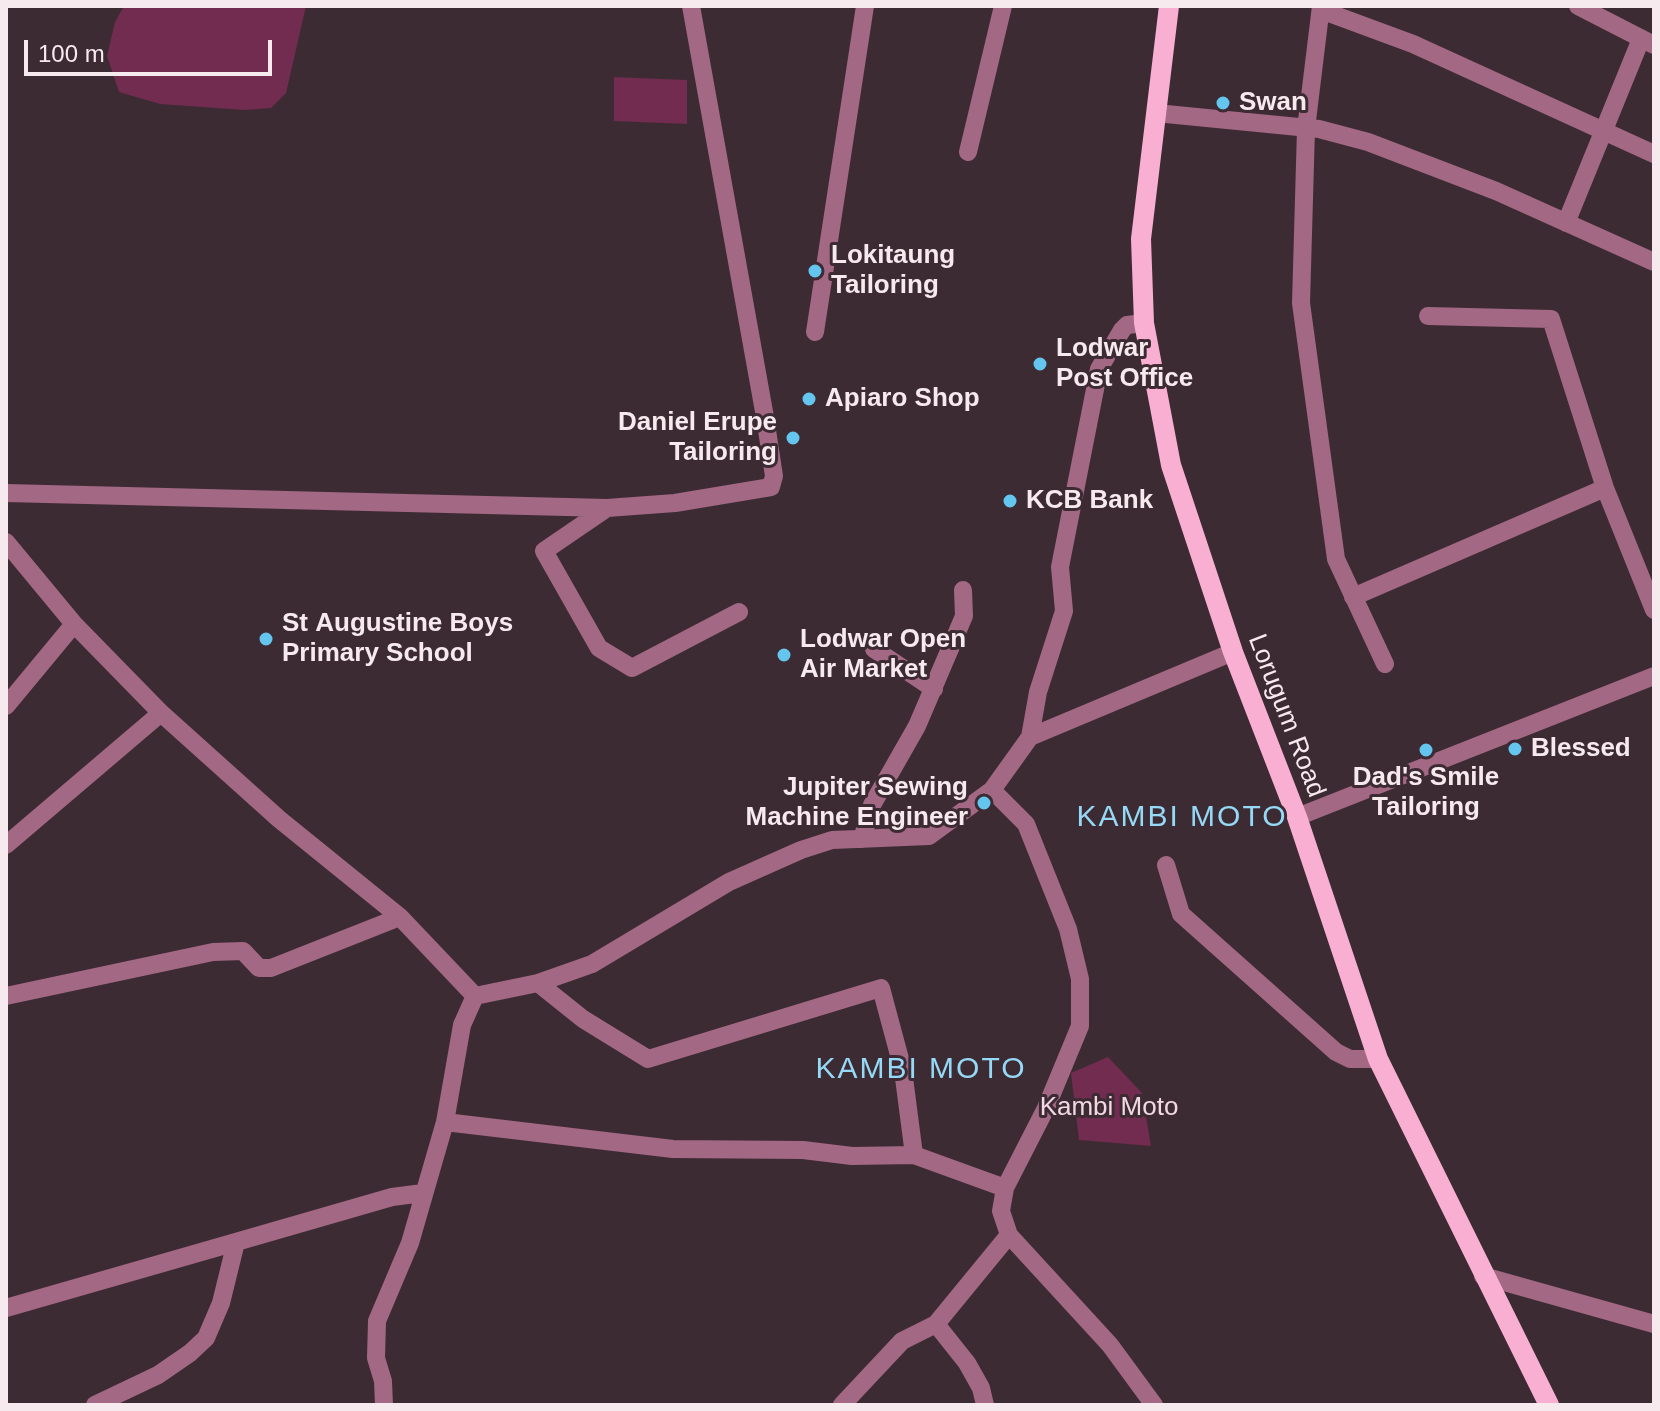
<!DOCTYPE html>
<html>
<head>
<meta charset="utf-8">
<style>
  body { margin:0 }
  #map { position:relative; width:1660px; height:1411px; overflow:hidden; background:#3d2b33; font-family:Arial,sans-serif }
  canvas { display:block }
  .frame { position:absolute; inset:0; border:8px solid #f7eaef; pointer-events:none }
  .scale { position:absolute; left:24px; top:40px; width:248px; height:36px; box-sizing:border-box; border:4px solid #f7eaef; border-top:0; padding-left:10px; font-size:24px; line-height:28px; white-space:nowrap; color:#f7eaef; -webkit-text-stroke:6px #3d2b33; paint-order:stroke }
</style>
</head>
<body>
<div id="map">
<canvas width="1660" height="1411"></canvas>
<div class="frame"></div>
<div class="scale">100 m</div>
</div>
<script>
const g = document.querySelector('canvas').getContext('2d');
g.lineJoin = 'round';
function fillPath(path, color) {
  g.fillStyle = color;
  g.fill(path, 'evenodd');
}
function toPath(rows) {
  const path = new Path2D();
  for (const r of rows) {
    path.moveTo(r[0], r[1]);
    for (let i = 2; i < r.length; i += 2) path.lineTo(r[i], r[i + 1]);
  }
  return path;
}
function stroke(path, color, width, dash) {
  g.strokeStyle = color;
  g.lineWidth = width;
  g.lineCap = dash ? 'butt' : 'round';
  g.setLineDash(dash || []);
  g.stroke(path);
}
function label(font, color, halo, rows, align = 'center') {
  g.font = font + ' Arial,sans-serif';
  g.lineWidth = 6;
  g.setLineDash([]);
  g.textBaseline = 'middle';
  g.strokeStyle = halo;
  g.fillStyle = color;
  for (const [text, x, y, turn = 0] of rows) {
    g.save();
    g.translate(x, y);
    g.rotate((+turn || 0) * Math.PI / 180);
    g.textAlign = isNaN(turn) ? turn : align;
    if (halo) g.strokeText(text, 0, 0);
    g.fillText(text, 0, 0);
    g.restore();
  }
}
const green = toPath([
  [124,6,306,6,286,93,271,108,245,110,160,104,119,92,107,56,115,22],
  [614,77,687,80,687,124,614,121],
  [1108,1057,1142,1093,1151,1146,1079,1140,1071,1073]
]);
const minor = toPath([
  [1321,6,1306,129,1301,303,1336,559,1385,664],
  [1578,6,1654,45],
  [1321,10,1413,44,1654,154],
  [1156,113,1319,129,1368,142,1496,191,1654,262],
  [968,152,1003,6],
  [1566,223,1641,39],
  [1428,316,1551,319,1605,488,1654,610],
  [815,332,865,6],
  [6,493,607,508,675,503,771,487,774,476,765,417,691,6],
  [607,508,544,551,599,648,632,668,739,612],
  [6,542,74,624,161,713,279,819,400,917,475,996],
  [1353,597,1605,488],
  [874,649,934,689],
  [6,706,74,624],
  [1030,737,1233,652],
  [1297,817,1654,676],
  [862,839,872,805,917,726,964,616,963,590],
  [6,845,161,713],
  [1166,865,1181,914,1336,1052,1350,1059,1378,1059],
  [538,983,583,1019,648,1059,881,988,903,1070,914,1155],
  [6,996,213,952,243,951,259,968,271,968,400,917],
  [445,1122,673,1149,803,1150,852,1156,914,1155,1005,1188],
  [1009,1235,1110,1345,1154,1405],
  [1483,1276,1654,1324],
  [6,1308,236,1242],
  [936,1324,967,1363,981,1388,985,1405],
  [95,1405,158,1375,190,1353,206,1338,221,1303,236,1242,392,1197,423,1193],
  [384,1405,383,1381,376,1358,377,1321,410,1243,445,1122,462,1025,475,996,538,983,592,964,729,882,801,850,832,840,929,836,992,790,1030,737,1038,692,1064,611,1060,567,1099,369,1122,330,1127,325,1144,323],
  [842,1405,902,1341,936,1324,1009,1235,1001,1211,1005,1188,1046,1108,1080,1026,1080,979,1068,929,1026,824,992,790]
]);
const major = toPath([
  [1169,6,1141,239,1144,323,1171,465,1233,652,1297,817,1378,1059,1549,1405]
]);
const markers = [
  [1223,103,8,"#64c5ee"],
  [815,271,8,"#64c5ee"],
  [1040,364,8,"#64c5ee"],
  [809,399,8,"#64c5ee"],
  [793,438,8,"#64c5ee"],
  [1010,501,8,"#64c5ee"],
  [266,639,8,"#64c5ee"],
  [784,655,8,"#64c5ee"],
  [1515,749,8,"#64c5ee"],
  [1426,750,8,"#64c5ee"],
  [984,803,8,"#64c5ee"]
];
const poiNames = [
  ["Swan",1239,103],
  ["Lokitaung",831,256],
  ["Tailoring",831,286],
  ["Lodwar",1056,349],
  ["Post Office",1056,379],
  ["Apiaro Shop",825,399],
  ["Daniel Erupe",777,423,"right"],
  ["Tailoring",777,453,"right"],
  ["KCB Bank",1026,501],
  ["St Augustine Boys",282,624],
  ["Primary School",282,654],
  ["Lodwar Open",800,640],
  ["Air Market",800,670],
  ["Blessed",1531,749],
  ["Dad's Smile",1426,778,"center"],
  ["Tailoring",1426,808,"center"],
  ["Jupiter Sewing",968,788,"right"],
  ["Machine Engineer",968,818,"right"]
];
const streetNames = [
  ["Lorugum Road",1286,716,69]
];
const parkNames = [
  ["Kambi Moto",1109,1108]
];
const quarterNames = [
  ["KAMBI MOTO",1182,818],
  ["KAMBI MOTO",921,1070]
];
fillPath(green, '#712c50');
stroke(minor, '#a36884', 18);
stroke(major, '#f9afd2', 20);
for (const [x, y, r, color] of markers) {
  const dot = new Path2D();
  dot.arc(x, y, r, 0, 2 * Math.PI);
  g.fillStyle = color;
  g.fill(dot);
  stroke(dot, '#3d2b33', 3);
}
label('bold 26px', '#f7eaef', '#3d2b33', poiNames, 'left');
label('26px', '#f7eaef', '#3d2b33', streetNames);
label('26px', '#f2d8e3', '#3d2b33', parkNames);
g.letterSpacing = '2px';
label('30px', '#95d9f7', '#3d2b33', quarterNames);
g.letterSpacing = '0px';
</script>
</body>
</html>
